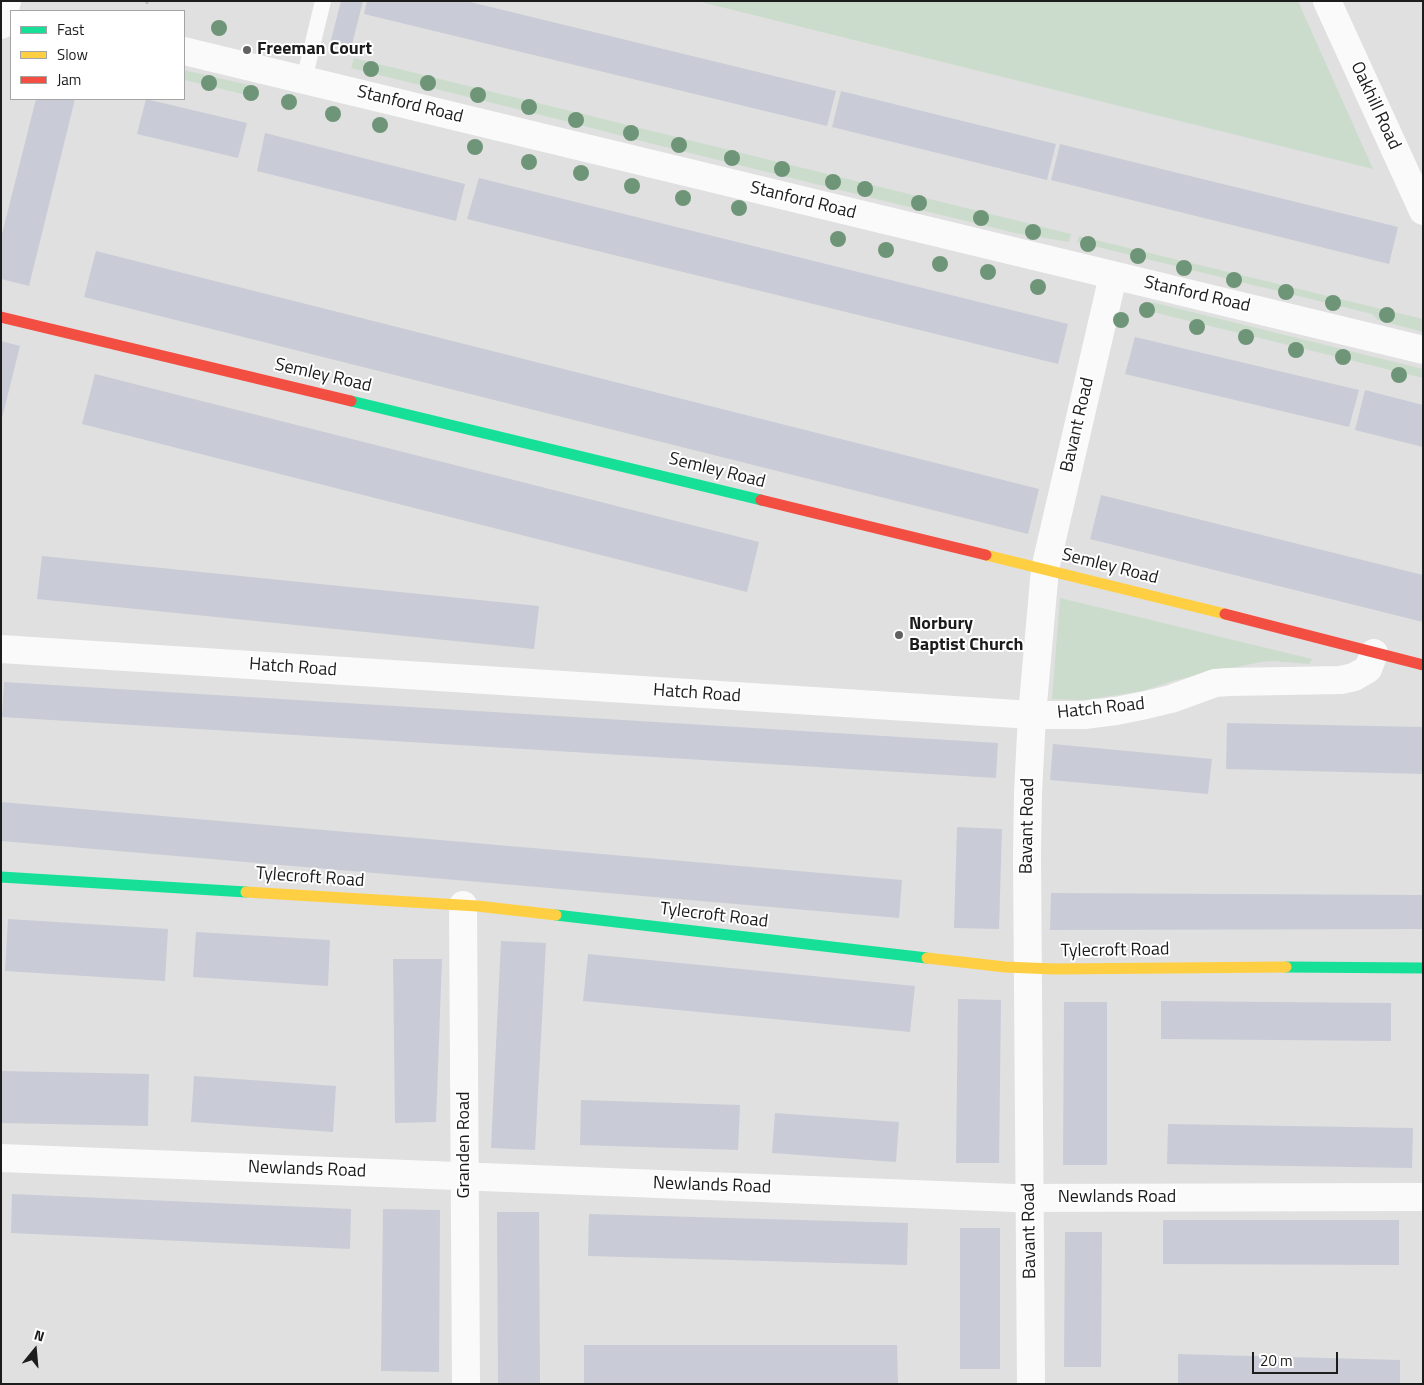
<!DOCTYPE html>
<html>
<head>
<meta charset="utf-8">
<style>
  body { margin:0 }
  #map { position:relative; width:1424px; height:1385px; overflow:hidden; background:#e0e0e0; font-family:"Titillium Web",sans-serif }
  canvas { display:block }
  .frame { position:absolute; inset:0; border:2px solid #1c1c1c; pointer-events:none }
  .legend { position:absolute; left:10px; top:10px; width:175px; height:90px; box-sizing:border-box; background:#fff; border:1px solid #a4a4a4; margin:0; padding:6px 9px; list-style:none; font-size:15px; color:#1c1c1c }
  .legend li { display:flex; align-items:center; gap:10px; height:25px }
  .legend b { width:25px; border:1px solid #a4a4a4 }
  .north { position:absolute; left:10px; top:1325px; width:50px; height:50px; -webkit-text-stroke:4px #fff; paint-order:stroke; rotate:17deg; font-size:14px; font-weight:700; line-height:20px; text-align:center; color:#1c1c1c }
  .north::after { content:''; display:block; margin:auto; width:18px; height:22px; background:#1c1c1c; clip-path:polygon(50% 0,100% 100%,50% 72%,0 100%) }
  .scale { position:absolute; left:1252px; top:1352px; width:86px; height:22px; box-sizing:border-box; border:2px solid #1c1c1c; border-top:0; padding-left:6px; font-size:15px; line-height:18px; white-space:nowrap; color:#1c1c1c; -webkit-text-stroke:4px #fff; paint-order:stroke }
</style>
</head>
<body>
<div id="map">
<canvas width="1424" height="1385"></canvas>
<div class="frame"></div>
<ul class="legend">
<li><b style="height:6px;background:#16e098"></b>Fast</li>
<li><b style="height:6px;background:#ffcf43"></b>Slow</li>
<li><b style="height:6px;background:#f24e42"></b>Jam</li>
</ul>
<div class="north">N</div>
<div class="scale">20 m</div>
</div>
<script>
const g = document.querySelector('canvas').getContext('2d');
g.lineJoin = 'round';
function fillPath(path, color) {
  g.fillStyle = color;
  g.fill(path, 'evenodd');
}
function toPath(rows) {
  const path = new Path2D();
  for (const r of rows) {
    path.moveTo(r[0], r[1]);
    for (let i = 2; i < r.length; i += 2) path.lineTo(r[i], r[i + 1]);
  }
  return path;
}
function stroke(path, color, width, dash) {
  g.strokeStyle = color;
  g.lineWidth = width;
  g.lineCap = dash ? 'butt' : 'round';
  g.setLineDash(dash || []);
  g.stroke(path);
}
function label(font, color, halo, rows, align = 'center') {
  g.font = font + ' "Titillium Web",sans-serif';
  g.lineWidth = 4;
  g.setLineDash([]);
  g.textBaseline = 'middle';
  g.strokeStyle = halo;
  g.fillStyle = color;
  for (const [text, x, y, turn = 0] of rows) {
    g.save();
    g.translate(x, y);
    g.rotate((+turn || 0) * Math.PI / 180);
    g.textAlign = isNaN(turn) ? turn : align;
    if (halo) g.strokeText(text, 0, 0);
    g.fillText(text, 0, 0);
    g.restore();
  }
}
const green = toPath([
  [697,1,1298,1,1373,169],
  [354,58,954,205,1071,234,1069,242,1015,233,649,143,557,119,351,68],
  [184,70,257,87,255,97,184,80],
  [1079,236,1423,319,1423,332,1378,320,1372,314,1077,242],
  [1151,302,1423,369,1423,378,1153,312],
  [1060,598,1312,659,1309,664,1274,661,1261,662,1176,680,1142,691,1111,696,1083,700,1052,699]
]);
const building = toPath([
  [341,1,363,1,351,49,330,44],
  [367,1,466,1,836,91,827,126,364,14],
  [841,91,1056,144,1047,180,832,127],
  [36,99,75,99,29,286,1,279,1,238],
  [146,99,247,123,238,158,137,134],
  [265,133,465,184,456,221,257,171],
  [1060,144,1398,227,1389,264,1051,180],
  [479,178,1068,324,1058,364,467,219],
  [96,251,1039,489,1028,534,84,297],
  [1135,337,1359,390,1349,427,1125,374],
  [1,341,20,346,2,418,1,418],
  [95,374,759,542,747,592,82,424],
  [1365,390,1423,405,1423,447,1355,430],
  [1101,495,1423,575,1423,622,1090,539],
  [42,556,539,606,534,649,37,599],
  [4,682,998,743,996,778,2,717],
  [1227,723,1423,727,1423,774,1226,769],
  [1053,744,1212,759,1208,794,1050,780],
  [1,802,902,880,899,918,1,841],
  [957,827,1002,829,999,929,954,928],
  [1051,893,1423,895,1423,929,1050,930],
  [8,919,168,929,165,981,5,971],
  [196,932,330,940,328,986,193,977],
  [501,941,546,943,535,1150,491,1148],
  [588,954,915,986,910,1032,583,1001],
  [393,959,442,959,436,1122,395,1123],
  [958,999,1001,1000,999,1163,956,1163],
  [1161,1001,1391,1003,1391,1041,1161,1039],
  [1064,1002,1107,1002,1107,1165,1063,1165],
  [1,1071,149,1074,148,1126,1,1123],
  [194,1076,336,1086,333,1132,191,1122],
  [581,1100,740,1105,738,1150,580,1145],
  [775,1113,899,1122,896,1162,772,1153],
  [1168,1124,1413,1128,1412,1168,1167,1164],
  [12,1194,351,1209,350,1249,11,1233],
  [383,1209,440,1210,439,1372,381,1371],
  [497,1212,539,1212,540,1384,498,1384],
  [589,1214,908,1223,907,1265,588,1256],
  [1163,1220,1399,1220,1399,1265,1163,1264],
  [960,1228,1000,1228,1000,1369,960,1369],
  [1065,1232,1102,1232,1101,1367,1064,1367],
  [584,1345,897,1345,898,1384,584,1384],
  [1178,1354,1400,1360,1400,1384,1178,1384]
]);
const path = toPath([
  [147,4,147,1]
]);
const lane = toPath([
  [304,80,323,1]
]);
const street = toPath([
  [1327,1,1423,211],
  [1,25,7,1],
  [184,51,1423,350],
  [1,649,1032,715,1084,715,1116,711,1146,705,1171,699,1215,683,1229,682,1341,680,1354,677,1368,669,1374,653],
  [463,905,466,1384],
  [1,1158,1014,1198,1423,1197],
  [1031,1384,1027,856,1028,793,1032,715,1045,569,1113,276]
]);
const fast = toPath([
  [351,401,761,500],
  [1,877,246,892],
  [556,915,927,958],
  [1286,967,1423,968]
]);
const slow = toPath([
  [986,555,1225,614],
  [246,892,477,906,556,915],
  [927,958,1005,967,1054,969,1286,967]
]);
const jam = toPath([
  [1,317,351,401],
  [761,500,986,555],
  [1225,614,1423,665]
]);
const trees = [
  [219,28],
  [371,69],
  [209,83],
  [428,83],
  [251,93],
  [478,95],
  [289,102],
  [529,107],
  [333,114],
  [576,120],
  [380,125],
  [631,133],
  [679,145],
  [475,147],
  [732,158],
  [529,162],
  [782,169],
  [581,173],
  [833,182],
  [632,186],
  [865,189],
  [683,198],
  [919,203],
  [739,208],
  [981,218],
  [1033,232],
  [838,239],
  [1088,244],
  [886,250],
  [1138,256],
  [940,264],
  [1184,268],
  [988,272],
  [1234,280],
  [1038,287],
  [1286,292],
  [1333,303],
  [1147,310],
  [1387,315],
  [1121,320],
  [1197,327],
  [1246,337],
  [1296,350],
  [1343,357],
  [1399,375]
];
const markers = [
  [247,50,5,"#616161"],
  [899,635,5,"#616161"]
];
const poiNames = [
  ["Freeman Court",257,50],
  ["Norbury",909,625],
  ["Baptist Church",909,646]
];
const streetNames = [
  ["Stanford Road",410,105,14],
  ["Oakhill Road",1375,106,65],
  ["Stanford Road",803,201,14],
  ["Stanford Road",1197,295,13],
  ["Semley Road",323,376,13],
  ["Bavant Road",1078,425,-77],
  ["Semley Road",717,471,14],
  ["Semley Road",1110,567,14],
  ["Hatch Road",293,668,4],
  ["Hatch Road",697,694,4],
  ["Hatch Road",1101,709,-6],
  ["Bavant Road",1028,826,-89],
  ["Tylecroft Road",310,878,4],
  ["Tylecroft Road",714,916,7],
  ["Tylecroft Road",1115,951,-1],
  ["Granden Road",465,1145,-90],
  ["Newlands Road",307,1170,2],
  ["Newlands Road",712,1186,2],
  ["Newlands Road",1117,1198],
  ["Bavant Road",1030,1231,-91]
];
fillPath(green, '#cbdccc');
fillPath(building, '#c9ccd6');
stroke(path, '#c0c0c0', 3, [4, 2.5]);
stroke(lane, '#fafafa', 16);
stroke(street, '#fafafa', 28);
stroke(fast, '#16e098', 11);
stroke(slow, '#ffcf43', 11);
stroke(jam, '#f24e42', 11);
g.fillStyle = '#6f9578';
for (const [x, y] of trees) {
  g.beginPath();
  g.arc(x, y, 8, 0, 2 * Math.PI);
  g.fill();
}
for (const [x, y, r, color] of markers) {
  const dot = new Path2D();
  dot.arc(x, y, r, 0, 2 * Math.PI);
  g.fillStyle = color;
  g.fill(dot);
  stroke(dot, '#fff', 2);
}
label('bold 18px', '#1c1c1c', '#fff', poiNames, 'left');
label('18px', '#1c1c1c', '#fff', streetNames);
</script>
</body>
</html>
